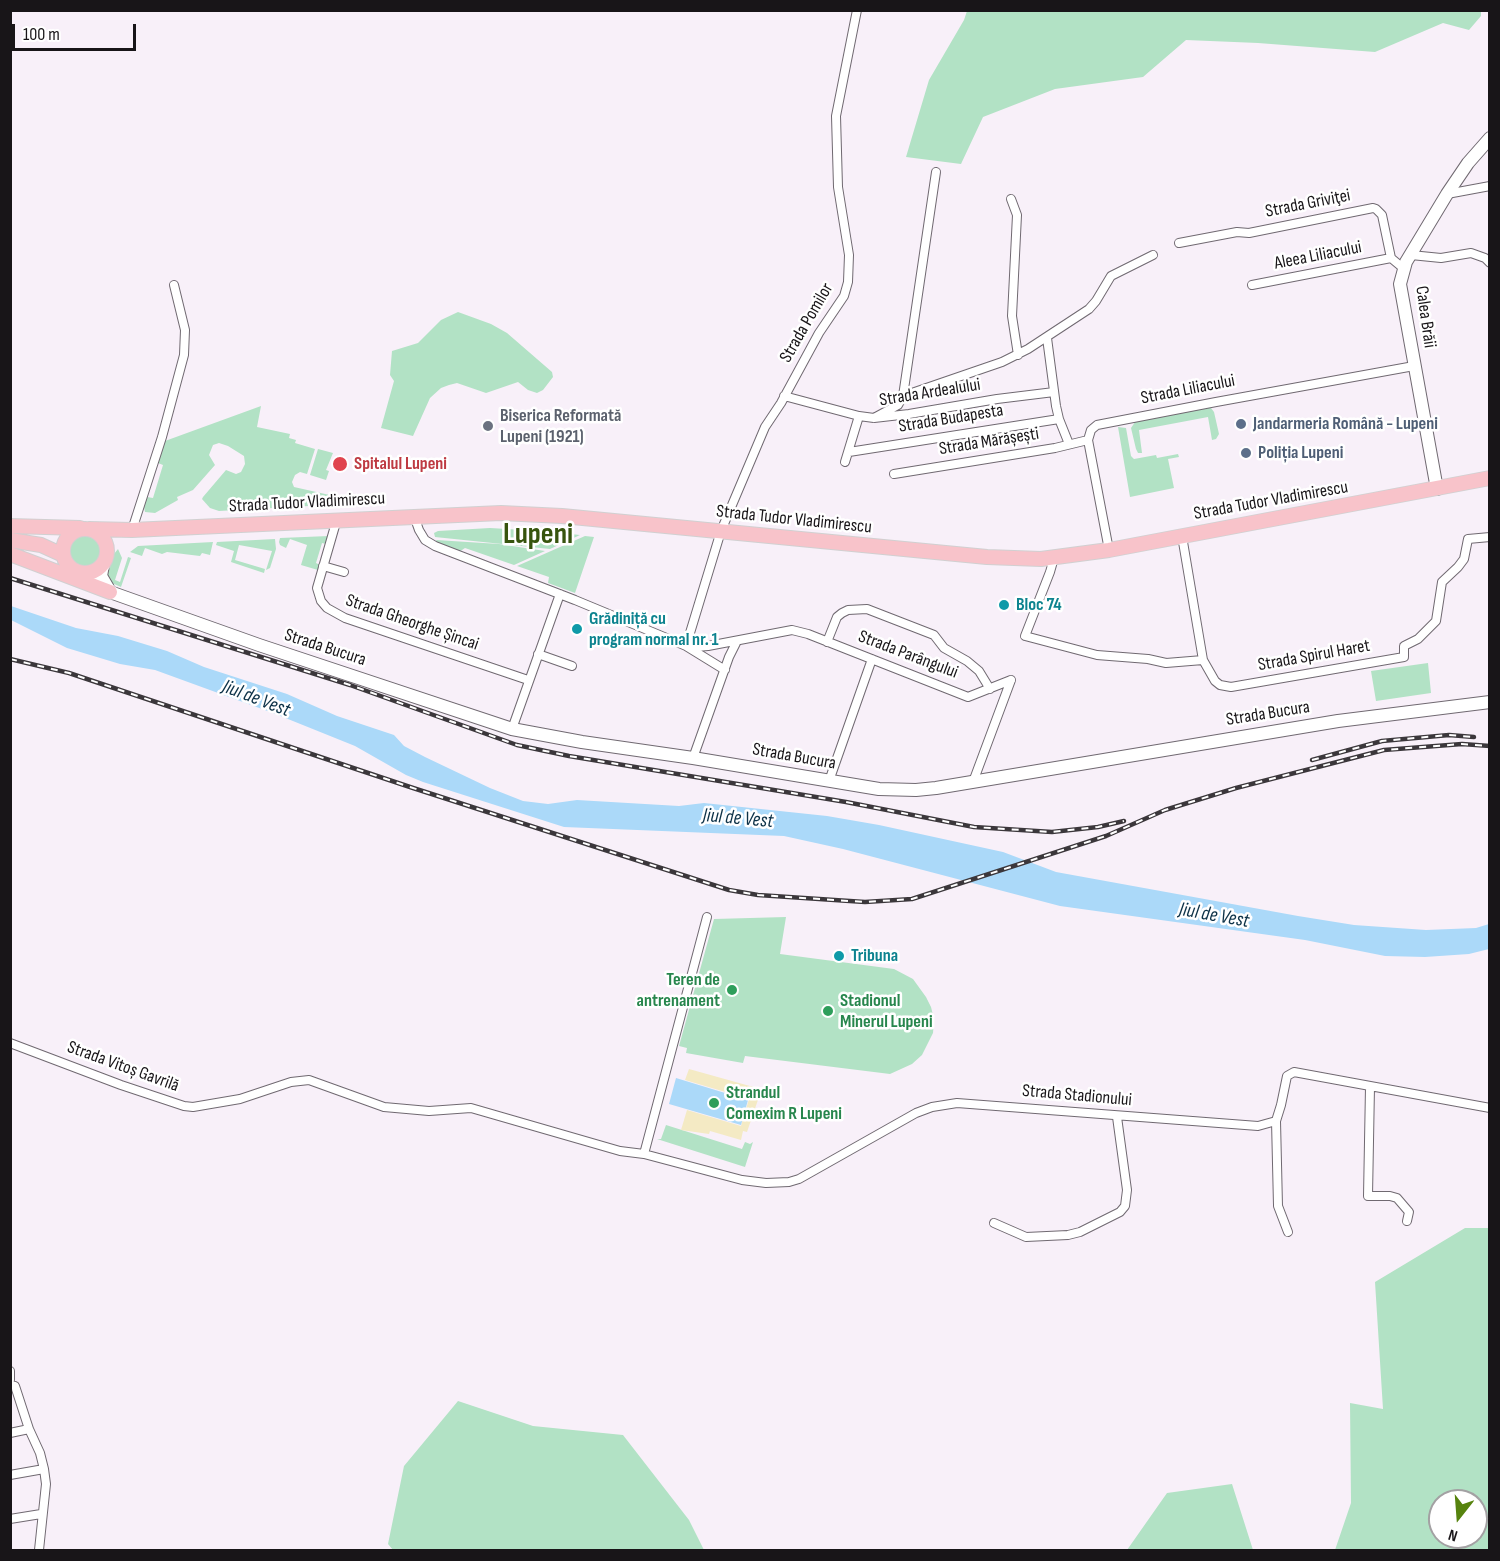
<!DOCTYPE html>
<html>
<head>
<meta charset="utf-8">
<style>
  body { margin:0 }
  #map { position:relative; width:1500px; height:1561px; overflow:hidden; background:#f8f0f9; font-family:"Sofia Sans Condensed",sans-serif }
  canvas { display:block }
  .frame { position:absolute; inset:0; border:12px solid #181518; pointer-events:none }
  .north { position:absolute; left:1428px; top:1489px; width:60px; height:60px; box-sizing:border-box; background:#fff; border:2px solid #a3a1a3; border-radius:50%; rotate:197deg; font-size:16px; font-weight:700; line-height:24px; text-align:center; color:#181518 }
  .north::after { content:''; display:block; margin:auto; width:21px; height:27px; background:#56830e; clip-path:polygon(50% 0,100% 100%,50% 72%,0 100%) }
  .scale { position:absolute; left:12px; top:24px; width:124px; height:27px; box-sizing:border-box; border:3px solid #181518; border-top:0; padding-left:8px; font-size:18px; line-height:21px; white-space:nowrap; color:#181518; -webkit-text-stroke:4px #fff; paint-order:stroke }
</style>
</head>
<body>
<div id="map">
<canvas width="1500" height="1561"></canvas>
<div class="frame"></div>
<div class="north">N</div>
<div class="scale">100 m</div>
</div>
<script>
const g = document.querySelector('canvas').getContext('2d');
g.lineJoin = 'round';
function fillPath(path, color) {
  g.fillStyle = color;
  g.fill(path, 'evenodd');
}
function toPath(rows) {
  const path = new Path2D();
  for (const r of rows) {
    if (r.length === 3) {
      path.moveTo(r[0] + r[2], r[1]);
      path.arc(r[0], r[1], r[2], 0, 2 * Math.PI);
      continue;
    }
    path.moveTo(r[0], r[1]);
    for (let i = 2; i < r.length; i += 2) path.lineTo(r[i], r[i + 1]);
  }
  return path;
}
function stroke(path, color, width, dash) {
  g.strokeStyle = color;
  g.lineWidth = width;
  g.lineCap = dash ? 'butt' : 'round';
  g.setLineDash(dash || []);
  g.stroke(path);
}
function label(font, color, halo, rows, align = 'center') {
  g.font = font + ' "Sofia Sans Condensed",sans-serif';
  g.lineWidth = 5;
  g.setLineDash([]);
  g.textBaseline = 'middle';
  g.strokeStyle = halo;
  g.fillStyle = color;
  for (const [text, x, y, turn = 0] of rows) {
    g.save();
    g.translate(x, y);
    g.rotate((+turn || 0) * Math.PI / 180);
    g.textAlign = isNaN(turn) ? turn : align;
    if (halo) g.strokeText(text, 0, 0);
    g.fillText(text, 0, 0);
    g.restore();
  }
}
const green = toPath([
  [967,11,1481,10,1481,16,1469,30,1443,23,1375,52,1258,43,1186,40,1143,77,1055,89,983,117,961,164,906,157,929,80,964,20],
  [458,312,491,324,507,333,552,372,553,377,543,390,537,393,528,390,518,382,486,393,457,383,449,385,441,388,430,398,413,436,381,428,394,381,390,375,392,351,418,343,441,320],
  [261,406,257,427,290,434,289,438,296,440,295,443,315,449,307,474,300,472,295,475,292,482,294,487,343,498,345,499,345,504,219,511,210,508,202,499,203,497,226,470,236,474,241,472,245,464,244,456,228,446,219,443,213,445,209,455,215,465,193,490,177,497,178,500,155,513,145,512,144,507,147,497,153,498,163,465,158,463,165,441],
  [1208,407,1211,408,1214,412,1219,434,1216,439,1212,440,1208,417,1139,430,1142,453,1138,453,1136,449,1131,428,1135,422],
  [1118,427,1126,428,1131,456,1134,459,1156,455,1157,458,1178,454,1179,457,1168,459,1174,488,1130,497],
  [318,449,333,453,326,470,329,471,326,480,310,475],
  [490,528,541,531,580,535,550,549,435,537,434,533,438,531],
  [85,551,19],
  [329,536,326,544,322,543,316,563,320,565,318,570,301,565,307,545,290,539,286,548,280,545,279,542,280,538],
  [585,536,594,537,575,593,548,583,549,577,517,566],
  [275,539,276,549,270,568,266,570,272,551,239,545,235,560,265,569,264,573,231,562,234,551,216,545,217,542],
  [436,540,499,544,545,551,514,565,465,548,459,552,437,543],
  [213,542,210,555,202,553,200,556,167,552,162,554,145,548,142,556,130,552,138,546],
  [118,549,122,558,115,580,120,582,128,557,131,558,121,587,107,581,106,569,109,560],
  [1428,663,1431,693,1376,701,1371,671],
  [786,917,780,954,894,969,913,979,926,997,931,1007,934,1019,933,1033,922,1055,912,1064,890,1074,745,1056,743,1063,686,1053,687,1048,679,1046,714,919],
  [666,1125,742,1149,745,1142,750,1144,753,1142,745,1167,657,1139,661,1139],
  [1465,1228,1489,1228,1489,1550,1335,1550,1351,1503,1350,1403,1383,1409,1375,1282],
  [1440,1501,1476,1501,1476,1537,1440,1537],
  [458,1401,533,1426,623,1435,689,1520,704,1550,393,1550,388,1544,404,1466],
  [1232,1484,1253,1550,1127,1550,1167,1493]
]);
const sand = toPath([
  [689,1069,757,1088,755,1092,760,1094,747,1132,743,1131,741,1140,710,1131,709,1134,681,1130,687,1110,741,1126,749,1099,685,1080]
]);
const water = toPath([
  [11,606,76,628,118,636,167,651,204,667,287,694,337,716,394,735,404,746,425,757,490,788,523,801,548,804,577,800,679,806,704,803,827,816,879,825,1003,852,1056,872,1298,916,1354,925,1426,930,1476,928,1489,924,1489,949,1469,954,1425,957,1385,956,1305,940,1060,906,843,849,784,836,564,827,423,782,406,775,355,746,273,713,155,670,120,664,67,648,11,620],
  [676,1078,748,1100,741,1125,669,1104]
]);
const street = toPath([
  [1447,194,1490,186],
  [1011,199,1017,215,1012,316,1018,355],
  [1179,243,1237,232,1249,233,1373,208,1376,209,1382,215,1391,258,1403,268],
  [1411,255,1441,258,1471,253,1485,258,1490,263],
  [1252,285,1391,258],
  [1047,338,1056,406,1059,419,1069,444],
  [784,396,859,416],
  [903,396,1002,362,1028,349,1089,309,1096,301,1111,276,1153,255],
  [874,418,898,405,903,396,936,172],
  [849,452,1059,419],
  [845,462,859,416,874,418,909,414,997,399,1054,392],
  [894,474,1055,448,1088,440],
  [414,516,419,530,425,540,435,546,575,600,686,646,697,647,708,646,792,630,808,634,968,697,1011,680],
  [337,519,317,588,321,601,327,608,345,618,528,680],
  [132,530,162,437,184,355,185,330,174,285],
  [1182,536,1203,660,1215,681,1220,685,1231,687,1404,657,1404,646,1418,639,1436,621,1442,582,1458,567,1464,559,1468,539,1490,537],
  [1109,550,1088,440,1091,430,1097,425,1216,402,1414,366],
  [1054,558,1050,572,1025,636,1097,655,1148,659,1166,663,1203,660],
  [323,566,344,572],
  [827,642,837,617,842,613,848,610,867,609,934,635,944,648,967,661,979,671,990,689],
  [538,654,572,666],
  [725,670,686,646,721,531,765,427,781,403,819,333,844,296,848,282,849,255,838,187,836,116,857,10],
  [512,729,560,594],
  [693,758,729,657,737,641],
  [829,781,872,659],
  [973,782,1011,680],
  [10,1043,121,1085,184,1106,193,1107,240,1099,291,1082,309,1080,384,1107,429,1111,471,1108,620,1151,644,1154,742,1180,766,1183,789,1182,799,1179,916,1113,932,1107,957,1103,1258,1126,1276,1121,1281,1105,1287,1076,1294,1072,1490,1108],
  [1370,1087,1368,1196,1390,1196,1397,1198,1409,1212,1407,1221],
  [1276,1121,1278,1206,1288,1232],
  [644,1154,707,917],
  [994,1223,1026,1237,1068,1235,1080,1232,1120,1212,1125,1206,1127,1190,1117,1117],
  [10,1371,10,1380],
  [10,1385,15,1386,29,1429,40,1453,44,1469,46,1484,39,1550],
  [10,1433,29,1429],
  [10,1475,44,1469],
  [10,1519,41,1514]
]);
const secondary = toPath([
  [1437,489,1400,284,1406,262,1447,194,1468,163,1490,138],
  [103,565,101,576,108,588],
  [82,573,110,592,259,645,512,729,582,742,693,758,879,789,916,790,936,788,1338,721,1490,702]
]);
const primary = toPath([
  [10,526,80,528],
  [85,551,22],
  [89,529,132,530,501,513,562,516,987,557,1041,559,1109,550,1490,478],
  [10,540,41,545,63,555],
  [10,554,110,592]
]);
const rail = toPath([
  [10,578,350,685,517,745,569,756,846,802,974,827,1052,832,1098,827,1124,821],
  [10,659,69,673,410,787,729,890,758,895,865,902,912,899,1106,836,1165,810,1236,788,1384,750,1462,744,1490,746],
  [1312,760,1382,741,1449,735,1474,737]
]);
const markers = [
  [1241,424,6,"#5c6f8a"],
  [488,426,6,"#6b7280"],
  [1246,453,6,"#5c6f8a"],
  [340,464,8,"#e0444e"],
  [1004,605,6,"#0f9aa8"],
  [577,629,6,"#0f9aa8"],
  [839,956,6,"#0f9aa8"],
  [732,990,6,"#2e9e5b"],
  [828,1011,6,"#2e9e5b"],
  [714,1103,6,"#2e9e5b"]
];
const streetNames = [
  ["Strada Griviţei",1308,204,-11],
  ["Aleea Liliacului",1318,256,-11],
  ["Calea Brăii",1425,317,82],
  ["Strada Pomilor",807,323,-60],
  ["Strada Liliacului",1188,390,-11],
  ["Strada Ardealului",930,393,-9],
  ["Strada Budapesta",951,419,-9],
  ["Strada Mărășești",989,442,-9],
  ["Strada Tudor Vladimirescu",1271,501,-10],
  ["Strada Tudor Vladimirescu",307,503,-3],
  ["Strada Tudor Vladimirescu",794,520,6],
  ["Strada Gheorghe Șincai",412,623,19],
  ["Strada Bucura",325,648,18],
  ["Strada Parângului",908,655,21],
  ["Strada Spirul Haret",1314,656,-10],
  ["Strada Bucura",1268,714,-9],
  ["Strada Bucura",794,757,10],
  ["Strada Vitoș Gavrilă",123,1067,20],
  ["Strada Stadionului",1077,1096,5]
];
const worshipNames = [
  ["Biserica Reformată",500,416],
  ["Lupeni (1921)",500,437]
];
const serviceNames = [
  ["Jandarmeria Română - Lupeni",1253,424],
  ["Poliția Lupeni",1258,453]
];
const healthNames = [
  ["Spitalul Lupeni",354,464]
];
const cultureNames = [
  ["Bloc 74",1016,605],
  ["Grădiniță cu",589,619],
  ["program normal nr. 1",589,640],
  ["Tribuna",851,956]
];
const leisureNames = [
  ["Teren de",720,980,"right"],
  ["antrenament",720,1001,"right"],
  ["Stadionul",840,1001],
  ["Minerul Lupeni",840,1022],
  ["Strandul",726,1093],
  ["Comexim R Lupeni",726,1114]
];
const waterNames = [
  ["Jiul de Vest",256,699,21],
  ["Jiul de Vest",738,819,5],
  ["Jiul de Vest",1214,916,10]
];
const townNames = [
  ["Lupeni",538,535]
];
fillPath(green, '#b2e2c5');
fillPath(sand, '#f4eac4');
fillPath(water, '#abd9f9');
stroke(street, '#706971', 10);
stroke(secondary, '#706971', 14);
stroke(primary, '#d1d0d1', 16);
stroke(street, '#fff', 8);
stroke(secondary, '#fff', 12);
stroke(primary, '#f8c3ca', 14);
stroke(rail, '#3b373b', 4.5);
stroke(rail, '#fff', 2, [7]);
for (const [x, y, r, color] of markers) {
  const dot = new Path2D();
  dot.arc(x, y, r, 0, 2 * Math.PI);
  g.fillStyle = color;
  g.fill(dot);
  stroke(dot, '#fff', 2);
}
label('18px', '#181518', '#fff', streetNames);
label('bold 18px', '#5b616d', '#fff', worshipNames, 'left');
label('bold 18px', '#4e5e75', '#fff', serviceNames, 'left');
label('bold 18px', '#be3a42', '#fff', healthNames, 'left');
label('bold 18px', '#0d838f', '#fff', cultureNames, 'left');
label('bold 18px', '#27864d', '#fff', leisureNames, 'left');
label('italic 20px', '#0d3248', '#fff', waterNames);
label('bold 30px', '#37540e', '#fff', townNames);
</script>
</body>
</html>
